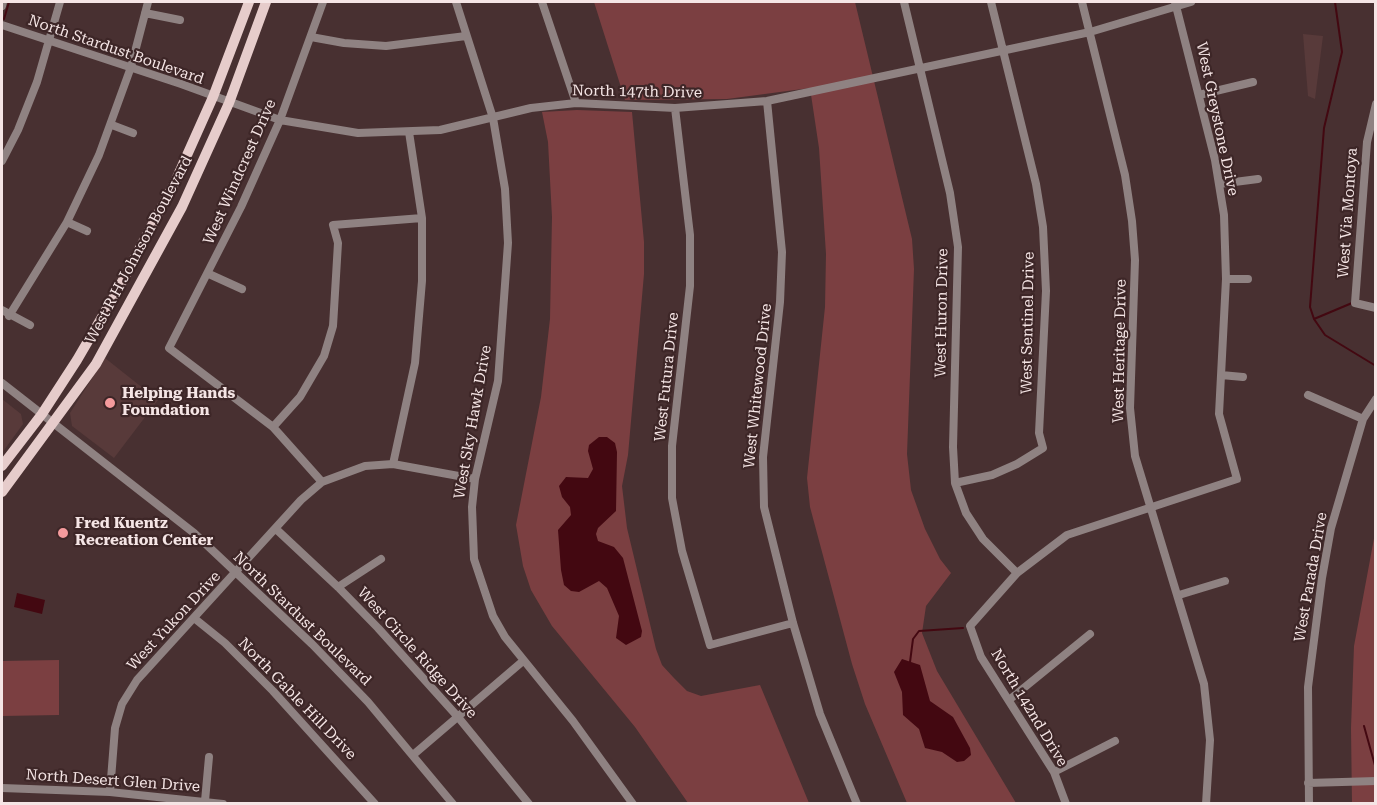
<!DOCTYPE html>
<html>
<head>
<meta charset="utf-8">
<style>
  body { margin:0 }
  #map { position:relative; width:1377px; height:805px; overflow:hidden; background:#483031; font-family:"Roboto Serif",serif }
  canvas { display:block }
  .frame { position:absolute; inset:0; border:3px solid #f5e5e5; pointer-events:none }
</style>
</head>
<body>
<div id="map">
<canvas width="1377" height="805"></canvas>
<div class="frame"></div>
</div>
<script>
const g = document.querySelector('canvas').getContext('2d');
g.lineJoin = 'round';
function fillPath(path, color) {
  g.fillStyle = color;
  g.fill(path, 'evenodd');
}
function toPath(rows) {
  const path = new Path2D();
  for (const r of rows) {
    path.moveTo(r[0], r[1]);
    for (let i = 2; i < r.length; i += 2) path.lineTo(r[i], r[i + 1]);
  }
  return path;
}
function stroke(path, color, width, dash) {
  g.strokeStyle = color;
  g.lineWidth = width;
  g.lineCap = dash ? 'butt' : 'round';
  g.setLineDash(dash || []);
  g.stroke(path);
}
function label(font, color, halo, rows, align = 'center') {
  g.font = font + ' "Roboto Serif",serif';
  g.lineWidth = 4.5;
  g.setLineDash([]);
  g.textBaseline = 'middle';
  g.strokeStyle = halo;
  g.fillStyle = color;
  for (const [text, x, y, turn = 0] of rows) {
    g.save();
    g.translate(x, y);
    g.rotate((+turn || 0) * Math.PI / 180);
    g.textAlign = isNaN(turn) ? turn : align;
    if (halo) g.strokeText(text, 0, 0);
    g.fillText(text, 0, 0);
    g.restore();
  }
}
const built = toPath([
  [1303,34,1323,36,1315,99,1308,96],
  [105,358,158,400,114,458,72,426,70,413],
  [2,399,21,414,23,424,2,453]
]);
const green = toPath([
  [594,2,855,2,912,239,914,269,907,454,911,490,925,529,940,559,951,573,926,606,922,633,937,671,1016,803,907,803,865,704,852,664,810,507,807,478,825,307,826,254,819,148,810,88,727,99,625,100],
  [577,110,632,112,644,242,644,274,628,455,622,486,627,528,656,649,662,665,673,677,687,691,701,696,760,685,809,803,688,803,635,727,552,626,531,590,523,566,516,525,541,397,550,319,552,217,548,142,542,112],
  [1375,533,1375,803,1352,804,1351,728,1354,646],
  [59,660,59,715,2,716,2,661]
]);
const water = toPath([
  [599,437,607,437,615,443,617,452,616,511,598,528,596,534,598,541,614,547,623,558,642,631,641,637,626,645,616,638,619,616,607,588,599,581,579,592,571,591,564,585,561,570,558,530,571,515,570,507,562,497,559,486,566,477,588,478,593,469,588,451,589,445],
  [17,593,45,600,42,614,14,607],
  [902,659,920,665,930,701,953,717,970,748,971,755,964,761,957,762,942,752,925,748,919,729,903,715,902,692,894,672]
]);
const stream = toPath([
  [1335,2,1342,52,1324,128,1310,307,1314,319,1325,335,1376,366],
  [4,19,9,2],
  [1314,319,1352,303],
  [910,662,913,639,919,631,963,628],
  [1364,726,1376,769]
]);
const minor = toPath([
  [456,2,493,118,505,189,508,243,498,381,475,479,472,507,474,559,493,616,505,637,573,721,633,804],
  [542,2,576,103],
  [904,2,950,193,958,247,953,447,955,483,966,513,983,539,1017,573],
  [1082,2,1125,175,1132,221,1135,260,1130,408,1135,456,1204,684,1210,740,1206,804],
  [2,6,3,2],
  [145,13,180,20],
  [2,25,181,84,280,120,358,133,440,130,531,108,576,103,675,108,767,101,1090,32,1191,2],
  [311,37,344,43,386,46,466,36],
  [1199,95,1253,82],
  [767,101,782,252,780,302,763,457,764,507,793,623,820,714,857,804],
  [1376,104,1367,142,1355,303,1376,308],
  [675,108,690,235,690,286,672,446,672,498,682,551,710,645,793,623],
  [112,125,133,133],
  [2,161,18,130,37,82,60,2],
  [1219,184,1258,179],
  [67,222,87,231],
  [209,274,242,289],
  [1226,279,1248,279],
  [2,310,30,325],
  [9,316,67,222,99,155,131,67,148,2],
  [1221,375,1243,377],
  [2,383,194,533,312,644,368,702,453,804],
  [1308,395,1363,419],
  [273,427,300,397,324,356,333,326,338,243,333,225,422,218],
  [393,464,415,363,422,281,422,218,409,132],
  [322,482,273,427,169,348,241,207,280,120,323,2],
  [955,483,992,475,1017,464,1043,448,1039,433,1046,291,1043,227,1036,184,991,2],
  [276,529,338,587,378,628,458,717,529,804],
  [338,587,381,559],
  [1179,595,1225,581],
  [194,618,225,643,273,691,375,804],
  [1009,700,1090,634],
  [413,755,523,661],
  [1054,772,1115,741],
  [1308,783,1376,781],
  [2,788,110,792,223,804],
  [110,792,115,728,122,704,137,680,301,500,322,482,365,466,393,464,475,479],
  [205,801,209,757],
  [1066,804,1054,772,981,657,970,626,1017,573,1067,535,1237,479,1219,414,1226,279,1224,215,1215,160,1175,2],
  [1309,804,1308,687,1322,578,1331,528,1363,419,1376,399]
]);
const major = toPath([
  [2,466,42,414,77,360,116,293,175,182,213,97,249,2],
  [2,492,96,364,182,207,229,103,266,2]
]);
const markers = [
  [110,403,6,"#f59b9d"],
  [63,533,6,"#f59b9d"]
];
const streetNames = [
  ["North Stardust Boulevard",116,50,19],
  ["North 147th Drive",637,92,1],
  ["West Greystone Drive",1217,119,78],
  ["West Windcrest Drive",240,172,-66],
  ["West Via Montoya",1348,213,-86],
  ["West R H Johnson Boulevard",139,250,-62],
  ["West Huron Drive",942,313,-89],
  ["West Sentinel Drive",1028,323,-89],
  ["West Heritage Drive",1120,351,-89],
  ["West Futura Drive",667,377,-84],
  ["West Whitewood Drive",758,386,-84],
  ["West Sky Hawk Drive",473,422,-80],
  ["West Parada Drive",1311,577,-80],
  ["North Stardust Boulevard",302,619,44],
  ["West Yukon Drive",174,621,-47],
  ["West Circle Ridge Drive",417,653,48],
  ["North Gable Hill Drive",297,699,46],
  ["North 142nd Drive",1029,708,59],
  ["North Desert Glen Drive",113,781,4]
];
const poiNames = [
  ["Helping Hands",122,394],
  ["Foundation",122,411],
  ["Fred Kuentz",75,524],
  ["Recreation Center",75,541]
];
fillPath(built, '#583a3a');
fillPath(green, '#7b3f41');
fillPath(water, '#430811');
stroke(stream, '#430811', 2);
stroke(minor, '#8f8282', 8);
stroke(major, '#e6cccb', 10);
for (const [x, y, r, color] of markers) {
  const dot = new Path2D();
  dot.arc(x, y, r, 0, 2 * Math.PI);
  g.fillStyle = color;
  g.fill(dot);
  stroke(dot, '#3d2627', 2);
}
label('15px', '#f5e5e5', '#3d2627', streetNames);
label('bold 15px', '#f5e5e5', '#3d2627', poiNames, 'left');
</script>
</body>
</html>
